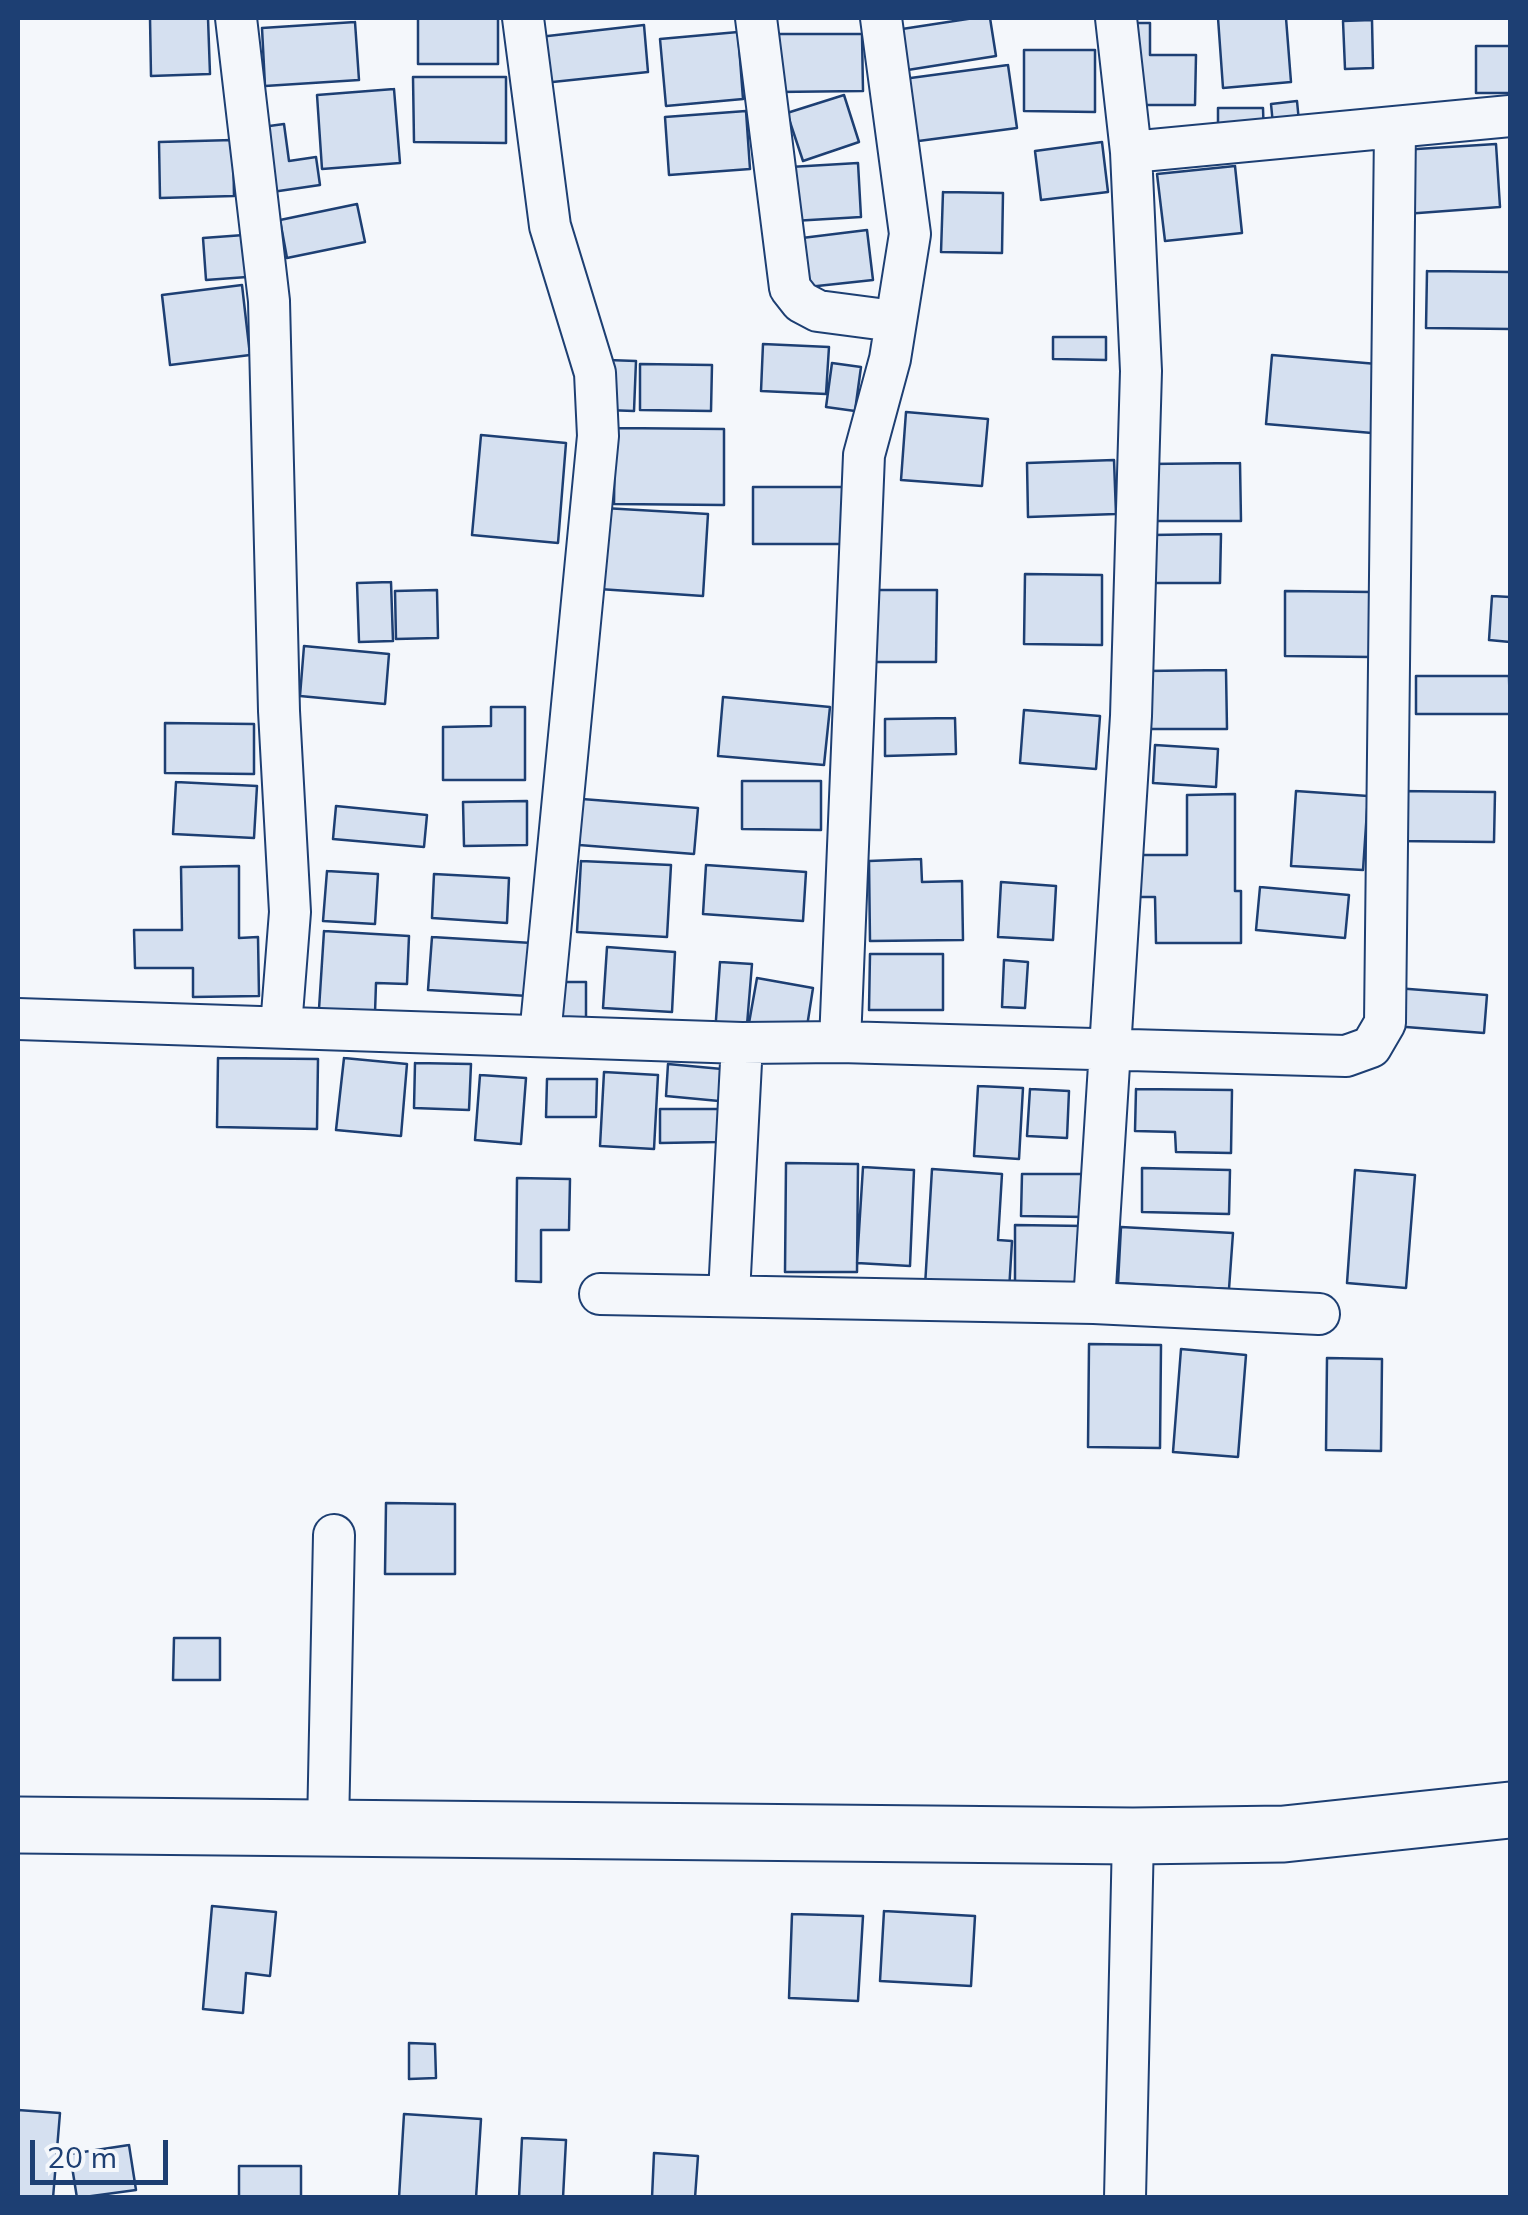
<!DOCTYPE html>
<html>
<head>
<meta charset="utf-8">
<style>
  body { margin:0 }
  #map { position:relative; width:1528px; height:2215px; overflow:hidden; background:#f4f7fb; font-family:Mulish,sans-serif }
  canvas { display:block }
  .frame { position:absolute; inset:0; border:20px solid #1d3f73; pointer-events:none }
  .scale { position:absolute; left:30px; top:2140px; width:138px; height:45px; box-sizing:border-box; border:5px solid #1d3f73; border-top:0; padding-left:12px; font-size:30px; line-height:35px; white-space:nowrap; color:#1d3f73; -webkit-text-stroke:8px #f4f7fb; paint-order:stroke }
</style>
</head>
<body>
<div id="map">
<canvas width="1528" height="2215"></canvas>
<div class="frame"></div>
<div class="scale">20 m</div>
</div>
<script>
const g = document.querySelector('canvas').getContext('2d');
g.lineJoin = 'round';
function fillPath(path, color) {
  g.fillStyle = color;
  g.fill(path, 'evenodd');
}
function toPath(rows) {
  const path = new Path2D();
  for (const r of rows) {
    path.moveTo(r[0], r[1]);
    for (let i = 2; i < r.length; i += 2) path.lineTo(r[i], r[i + 1]);
  }
  return path;
}
function stroke(path, color, width, dash) {
  g.strokeStyle = color;
  g.lineWidth = width;
  g.lineCap = dash ? 'butt' : 'round';
  g.setLineDash(dash || []);
  g.stroke(path);
}
const building = toPath([
  [150,18,208,18,210,74,151,76,150,18],
  [418,18,498,18,498,64,418,64,418,18],
  [974,18,990,18,996,56,895,72,889,31,974,18],
  [1218,18,1286,18,1291,82,1223,88,1218,18],
  [1372,20,1373,68,1345,69,1343,21,1372,20],
  [355,22,359,80,265,86,262,28,355,22],
  [1126,23,1150,23,1150,55,1196,55,1195,105,1126,105,1126,23],
  [644,25,648,72,543,83,539,37,644,25],
  [738,32,743,99,666,106,660,39,738,32],
  [776,34,862,34,863,91,776,92,776,34],
  [1476,46,1510,46,1510,93,1476,93,1476,46],
  [1024,50,1095,50,1095,112,1024,111,1024,50],
  [1008,65,1017,128,911,142,903,79,1008,65],
  [413,77,506,77,506,143,414,142,413,77],
  [394,89,400,163,322,169,317,95,394,89],
  [844,95,859,142,803,161,787,113,844,95],
  [1297,101,1300,132,1274,135,1271,104,1297,101],
  [1218,108,1263,108,1264,138,1218,138,1218,108],
  [746,111,750,169,669,175,665,117,746,111],
  [284,124,289,161,316,157,320,185,272,192,262,127,284,124],
  [233,140,234,196,160,198,159,142,233,140],
  [1102,142,1108,192,1041,200,1035,151,1102,142],
  [1496,144,1500,207,1405,214,1401,150,1496,144],
  [858,163,861,217,793,221,790,167,858,163],
  [1235,166,1242,233,1165,241,1157,174,1235,166],
  [943,192,1003,193,1002,253,941,252,943,192],
  [357,204,365,242,287,258,280,220,357,204],
  [867,230,873,280,808,287,802,238,867,230],
  [244,235,247,277,206,280,203,238,244,235],
  [1427,271,1510,272,1510,329,1426,328,1427,271],
  [242,285,250,355,170,365,162,295,242,285],
  [1053,337,1106,337,1106,360,1053,359,1053,337],
  [763,344,829,347,826,394,761,391,763,344],
  [1272,355,1377,364,1372,433,1266,424,1272,355],
  [608,360,636,361,634,411,606,410,608,360],
  [832,363,861,367,855,411,826,407,832,363],
  [640,364,712,365,711,411,640,410,640,364],
  [906,412,988,419,982,486,901,480,906,412],
  [615,428,724,429,724,505,614,504,615,428],
  [481,435,566,443,558,543,472,535,481,435],
  [1114,460,1116,514,1028,517,1027,463,1114,460],
  [1240,463,1241,521,1146,521,1146,464,1240,463],
  [753,487,846,487,845,544,753,544,753,487],
  [604,508,708,514,703,596,599,589,604,508],
  [1221,534,1220,583,1150,583,1150,535,1221,534],
  [1025,574,1102,575,1102,645,1024,644,1025,574],
  [391,582,393,641,359,642,357,583,391,582],
  [437,590,438,638,396,639,395,591,437,590],
  [871,590,937,590,936,662,870,662,871,590],
  [1285,591,1372,592,1371,657,1285,656,1285,591],
  [1492,596,1510,597,1510,642,1489,640,1492,596],
  [304,646,389,654,385,704,300,696,304,646],
  [1226,670,1227,729,1145,729,1145,671,1226,670],
  [1416,676,1509,676,1510,714,1416,714,1416,676],
  [723,697,830,707,824,765,718,756,723,697],
  [491,707,525,707,525,780,443,780,443,727,491,726,491,707],
  [1024,710,1100,716,1096,769,1020,763,1024,710],
  [955,718,956,754,885,756,885,719,955,718],
  [165,723,254,724,254,774,165,773,165,723],
  [1155,745,1218,749,1216,787,1153,783,1155,745],
  [742,781,821,781,821,830,742,829,742,781],
  [176,782,257,786,254,838,173,834,176,782],
  [1296,791,1368,796,1363,870,1291,866,1296,791],
  [1394,791,1495,792,1494,842,1394,841,1394,791],
  [1235,794,1235,891,1241,891,1241,943,1156,943,1155,897,1139,897,1139,855,1187,855,1187,795,1235,794],
  [582,799,698,808,694,854,579,845,582,799],
  [527,801,527,845,464,846,463,802,527,801],
  [336,806,427,815,424,847,333,839,336,806],
  [921,859,922,882,962,881,963,940,870,941,869,861,921,859],
  [581,861,671,865,667,937,577,932,581,861],
  [706,865,806,872,803,921,703,914,706,865],
  [239,866,239,938,258,937,259,996,193,997,193,968,135,968,134,930,182,930,181,867,239,866],
  [327,871,378,874,375,924,323,921,327,871],
  [434,874,509,878,507,923,432,918,434,874],
  [1001,882,1056,886,1053,940,998,937,1001,882],
  [1260,887,1349,895,1345,938,1256,930,1260,887],
  [324,931,409,936,407,984,376,983,375,1013,319,1009,324,931],
  [432,937,532,943,528,996,428,990,432,937],
  [607,947,675,952,672,1012,603,1008,607,947],
  [870,954,943,954,943,1010,869,1010,870,954],
  [1004,960,1028,962,1025,1008,1002,1007,1004,960],
  [720,962,752,964,746,1037,715,1034,720,962],
  [757,978,813,988,806,1033,749,1023,757,978],
  [558,982,586,982,586,1027,558,1027,558,982],
  [1396,988,1487,995,1484,1033,1393,1026,1396,988],
  [218,1058,318,1059,317,1129,217,1127,218,1058],
  [344,1058,407,1064,401,1136,336,1130,344,1058],
  [415,1063,471,1064,469,1110,414,1108,415,1063],
  [668,1064,722,1069,719,1101,666,1096,668,1064],
  [604,1072,658,1075,654,1149,600,1146,604,1072],
  [480,1075,526,1078,521,1144,475,1140,480,1075],
  [547,1079,597,1079,596,1117,546,1117,547,1079],
  [978,1086,1023,1088,1019,1159,974,1156,978,1086],
  [1030,1089,1069,1091,1067,1138,1027,1136,1030,1089],
  [1136,1089,1232,1090,1231,1153,1176,1152,1175,1132,1135,1131,1136,1089],
  [660,1109,720,1109,720,1142,660,1143,660,1109],
  [786,1163,858,1164,857,1272,785,1272,786,1163],
  [863,1167,914,1170,910,1266,857,1263,863,1167],
  [1142,1168,1230,1170,1229,1214,1142,1212,1142,1168],
  [932,1169,1002,1174,998,1240,1012,1241,1009,1291,925,1286,932,1169],
  [1355,1170,1415,1175,1406,1288,1347,1283,1355,1170],
  [1022,1174,1085,1174,1085,1217,1021,1216,1022,1174],
  [517,1178,570,1179,569,1230,541,1230,541,1282,516,1281,517,1178],
  [1015,1225,1085,1226,1085,1287,1015,1287,1015,1225],
  [1121,1227,1233,1233,1229,1289,1118,1283,1121,1227],
  [1089,1344,1161,1345,1160,1448,1088,1447,1089,1344],
  [1181,1349,1246,1355,1238,1457,1173,1452,1181,1349],
  [1327,1358,1382,1359,1381,1451,1326,1450,1327,1358],
  [386,1503,455,1504,455,1574,385,1574,386,1503],
  [174,1638,220,1638,220,1680,173,1680,174,1638],
  [212,1906,276,1912,270,1976,246,1973,243,2013,203,2009,212,1906],
  [884,1911,975,1916,971,1986,880,1981,884,1911],
  [792,1914,863,1916,858,2001,789,1998,792,1914],
  [409,2043,435,2044,436,2078,409,2079,409,2043],
  [18,2110,60,2113,53,2198,18,2198,18,2110],
  [404,2114,481,2119,476,2198,399,2198,404,2114],
  [522,2138,566,2140,563,2198,519,2198,522,2138],
  [129,2145,136,2190,77,2198,70,2154,129,2145],
  [654,2153,698,2156,695,2198,652,2198,654,2153],
  [239,2166,301,2166,301,2198,239,2198,239,2166]
]);
const street = toPath([
  [236,18,269,301,279,711,290,912,281,1027],
  [523,18,550,226,595,373,598,436,540,1036],
  [756,18,790,288,801,302,818,311,894,321],
  [1131,152,1510,116],
  [18,1019,742,1043,840,1042,1346,1056,1371,1047,1385,1023,1395,129],
  [840,1042,864,455,890,359,910,234,881,18],
  [600,1294,1094,1303,1319,1314],
  [729,1294,742,1043],
  [1094,1303,1131,716,1141,371,1131,152,1116,18],
  [328,1828,334,1535],
  [1125,2198,1133,1836]
]);
const secondary = toPath([
  [18,1825,1133,1836,1284,1834,1510,1810]
]);
fillPath(building, '#d5e0f0');
stroke(building, '#1d3f73', 2.5);
stroke(street, '#1d3f73', 44);
stroke(secondary, '#1d3f73', 59);
stroke(street, '#f4f7fb', 40);
stroke(secondary, '#f4f7fb', 55);
</script>
</body>
</html>
